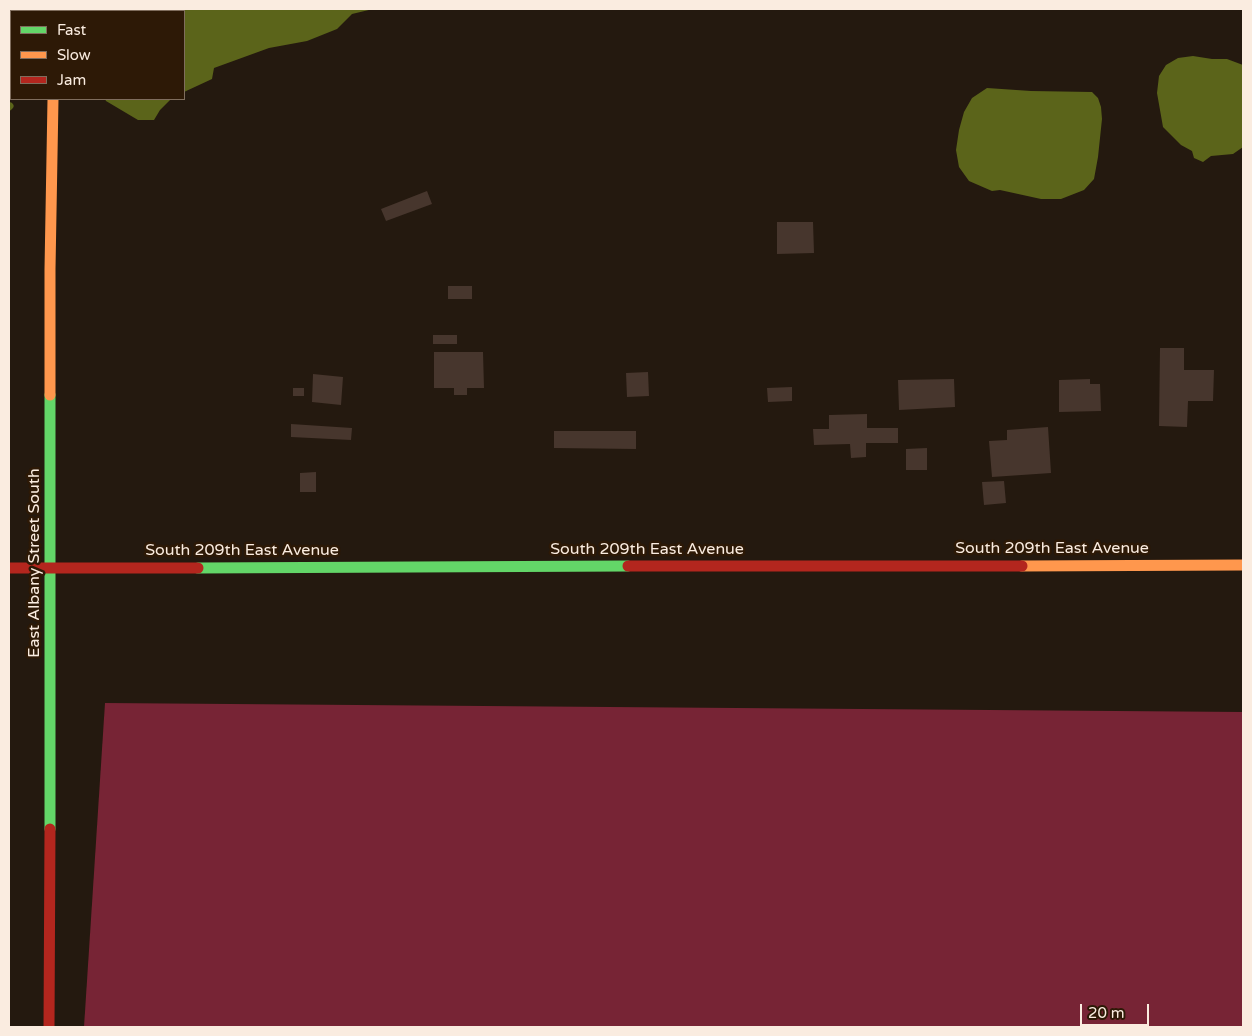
<!DOCTYPE html>
<html>
<head>
<meta charset="utf-8">
<style>
  body { margin:0 }
  #map { position:relative; width:1252px; height:1036px; overflow:hidden; background:#24190f; font-family:"Varela Round",sans-serif }
  canvas { display:block }
  .frame { position:absolute; inset:0; border:10px solid #faece0; pointer-events:none }
  .legend { position:absolute; left:10px; top:10px; width:175px; height:90px; box-sizing:border-box; background:#2d1906; border:1px solid #7f6d5d; margin:0; padding:6px 9px; list-style:none; font-size:15px; color:#faece0 }
  .legend li { display:flex; align-items:center; gap:10px; height:25px }
  .legend b { width:25px; border:1px solid #7f6d5d }
  .scale { position:absolute; left:1080px; top:1004px; width:69px; height:22px; box-sizing:border-box; border:2px solid #faece0; border-top:0; padding-left:6px; font-size:15px; line-height:18px; white-space:nowrap; color:#faece0; -webkit-text-stroke:4px #2d1906; paint-order:stroke }
</style>
</head>
<body>
<div id="map">
<canvas width="1252" height="1036"></canvas>
<div class="frame"></div>
<ul class="legend">
<li><b style="height:6px;background:#63d668"></b>Fast</li>
<li><b style="height:6px;background:#ff974d"></b>Slow</li>
<li><b style="height:6px;background:#b3261e"></b>Jam</li>
</ul>
<div class="scale">20 m</div>
</div>
<script>
const g = document.querySelector('canvas').getContext('2d');
g.lineJoin = 'round';
function fillPath(path, color) {
  g.fillStyle = color;
  g.fill(path, 'evenodd');
}
function toPath(rows) {
  const path = new Path2D();
  for (const r of rows) {
    path.moveTo(r[0], r[1]);
    for (let i = 2; i < r.length; i += 2) path.lineTo(r[i], r[i + 1]);
  }
  return path;
}
function stroke(path, color, width, dash) {
  g.strokeStyle = color;
  g.lineWidth = width;
  g.lineCap = dash ? 'butt' : 'round';
  g.setLineDash(dash || []);
  g.stroke(path);
}
function label(font, color, halo, rows, align = 'center') {
  g.font = font + ' "Varela Round",sans-serif';
  g.lineWidth = 5;
  g.setLineDash([]);
  g.textBaseline = 'middle';
  g.strokeStyle = halo;
  g.fillStyle = color;
  for (const [text, x, y, turn = 0] of rows) {
    g.save();
    g.translate(x, y);
    g.rotate((+turn || 0) * Math.PI / 180);
    g.textAlign = isNaN(turn) ? turn : align;
    if (halo) g.strokeText(text, 0, 0);
    g.fillText(text, 0, 0);
    g.restore();
  }
}
const forest = toPath([
  [105,703,1243,712,1243,1027,84,1027]
]);
const water = toPath([
  [98,9,373,9,352,14,337,29,307,41,269,48,214,68,212,79,184,92,184,11,97,11],
  [1193,56,1212,59,1227,59,1243,65,1243,147,1233,154,1211,156,1203,162,1194,158,1192,151,1181,145,1163,127,1157,93,1159,76,1166,65,1178,58],
  [987,88,1031,91,1092,92,1098,98,1101,107,1102,119,1098,157,1094,179,1084,190,1061,199,1041,199,1000,190,992,191,969,181,959,167,956,150,959,130,964,112,972,98],
  [105,99,171,99,160,110,154,120,138,120,106,101]
]);
const stream = toPath([
  [9,107,10,106]
]);
const building = toPath([
  [427,191,432,204,386,221,381,209],
  [777,222,813,222,814,253,777,254],
  [448,286,472,286,472,299,448,299],
  [433,335,457,335,457,344,433,344],
  [1160,348,1184,348,1184,370,1214,370,1213,401,1188,401,1187,427,1159,426],
  [434,352,483,352,484,388,467,388,467,395,454,395,454,388,434,388],
  [648,372,649,396,627,397,626,373],
  [313,374,343,377,341,405,312,402],
  [954,379,955,407,899,410,898,380],
  [1090,379,1090,384,1100,384,1101,411,1059,412,1059,380],
  [792,387,792,401,768,402,767,388],
  [293,388,304,388,304,396,293,396],
  [867,414,867,428,898,428,898,443,866,443,866,457,851,458,850,444,814,445,813,429,829,429,829,415],
  [291,424,352,428,351,440,291,437],
  [1048,427,1051,473,992,477,989,441,1007,440,1007,430],
  [554,431,636,431,636,449,554,448],
  [927,448,927,470,906,470,906,449],
  [316,472,316,492,300,492,300,473],
  [1004,481,1006,503,984,505,982,482]
]);
const fast = toPath([
  [198,568,628,566],
  [50,829,50,395]
]);
const slow = toPath([
  [54,9,54,11],
  [50,395,50,269,53,99],
  [1022,566,1243,565]
]);
const jam = toPath([
  [628,566,1022,566],
  [9,568,198,568],
  [49,1027,50,829]
]);
const streetNames = [
  ["South 209th East Avenue",1052,549],
  ["South 209th East Avenue",647,550],
  ["South 209th East Avenue",242,551],
  ["East Albany Street South",35,563,-90]
];
fillPath(forest, '#772435');
fillPath(water, '#5b641a');
stroke(stream, '#5b641a', 7);
fillPath(building, '#47362d');
stroke(fast, '#63d668', 11);
stroke(slow, '#ff974d', 11);
stroke(jam, '#b3261e', 11);
label('16px', '#faece0', '#2d1906', streetNames);
</script>
</body>
</html>
